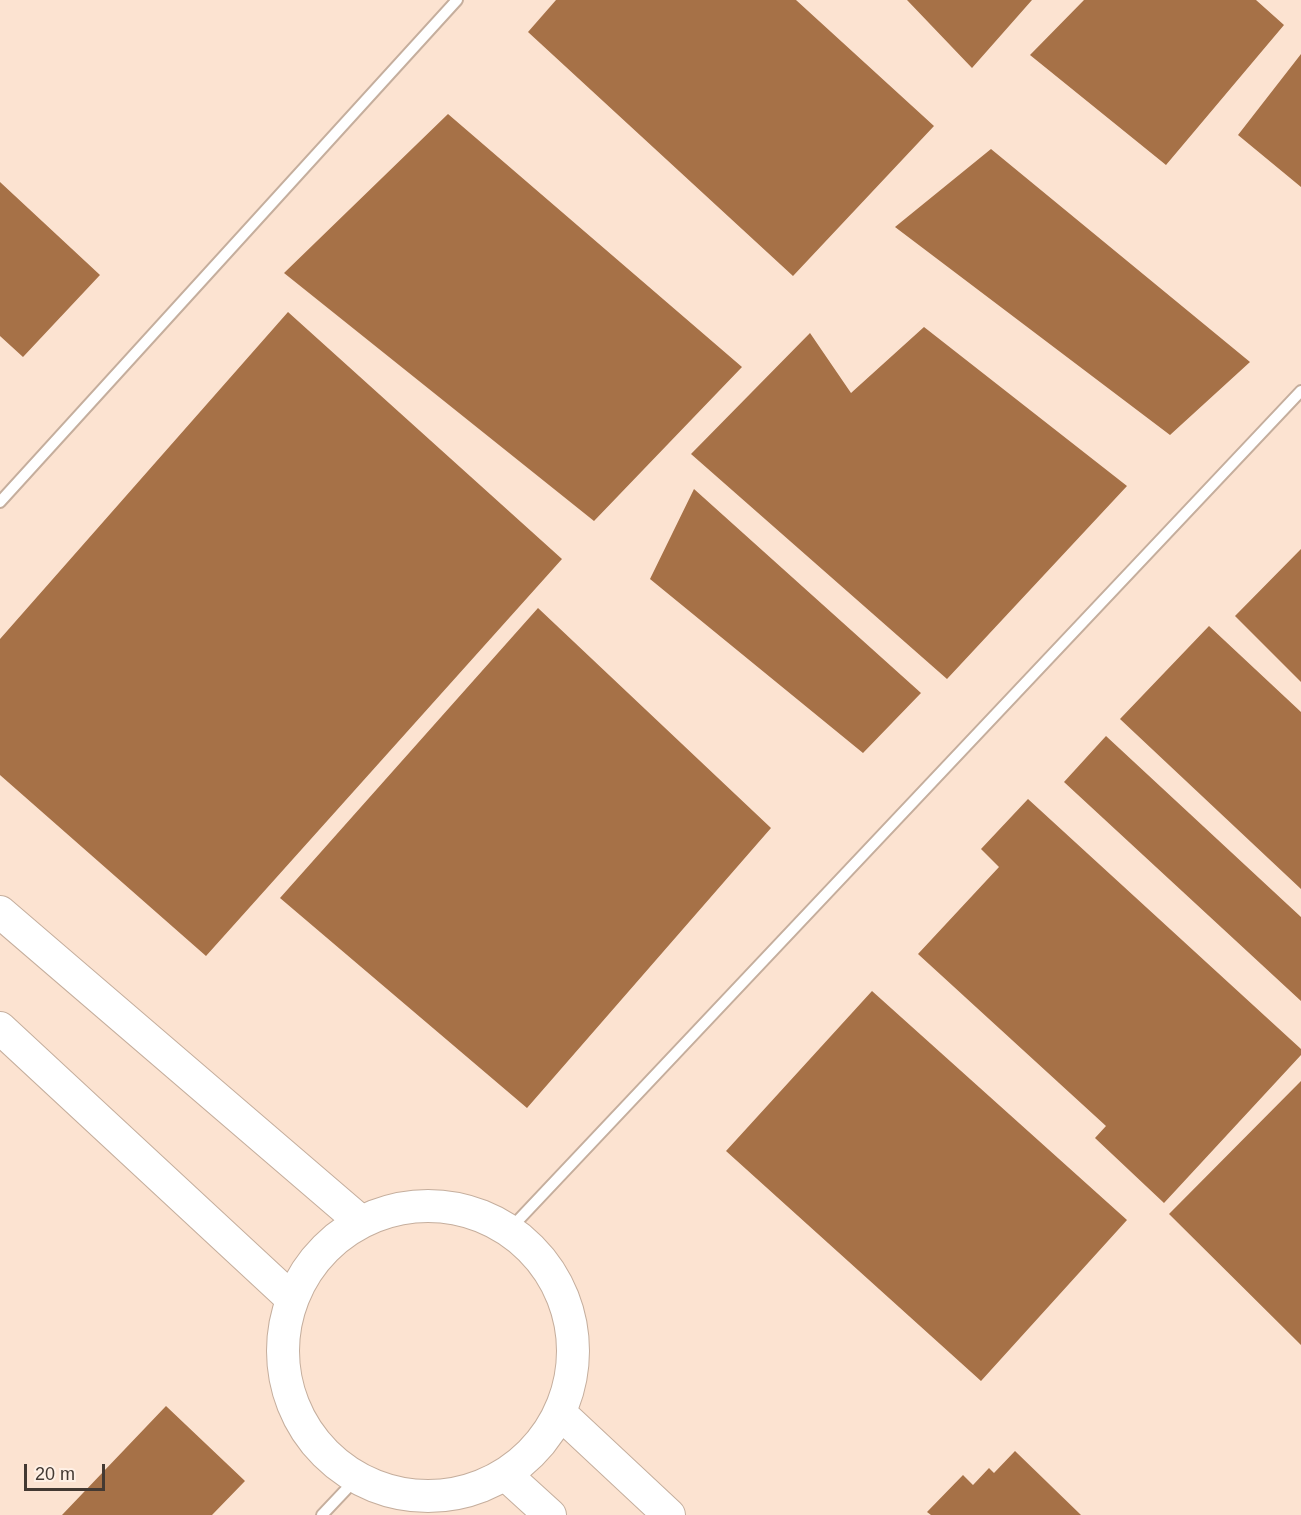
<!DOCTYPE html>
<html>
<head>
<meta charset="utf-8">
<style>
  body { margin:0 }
  #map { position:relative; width:1301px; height:1515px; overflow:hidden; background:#fff0e5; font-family:Arial,sans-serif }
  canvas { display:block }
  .scale { position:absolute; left:24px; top:1464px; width:81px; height:27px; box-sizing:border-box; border:3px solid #433932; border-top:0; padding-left:8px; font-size:18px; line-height:21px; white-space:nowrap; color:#433932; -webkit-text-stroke:4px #fff0e5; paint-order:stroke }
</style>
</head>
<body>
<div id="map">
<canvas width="1301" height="1515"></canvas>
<div class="scale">20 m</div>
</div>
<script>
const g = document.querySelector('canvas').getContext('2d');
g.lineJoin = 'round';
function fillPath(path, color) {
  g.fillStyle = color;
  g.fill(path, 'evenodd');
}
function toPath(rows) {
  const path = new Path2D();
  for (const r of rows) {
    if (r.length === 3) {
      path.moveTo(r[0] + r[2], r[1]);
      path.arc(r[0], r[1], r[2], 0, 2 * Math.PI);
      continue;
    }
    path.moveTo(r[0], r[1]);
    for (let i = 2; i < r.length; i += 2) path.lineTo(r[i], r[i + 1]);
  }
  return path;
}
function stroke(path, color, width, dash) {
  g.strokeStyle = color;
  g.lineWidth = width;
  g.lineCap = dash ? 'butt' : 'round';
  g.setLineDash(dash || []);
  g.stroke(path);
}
const built = toPath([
  [0,0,1301,0,1301,1515,0,1515]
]);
const building = toPath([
  [556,0,796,0,934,126,793,276,528,32],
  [907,0,1032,0,972,68],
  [1084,0,1256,0,1284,25,1166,165,1030,55],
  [1301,54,1301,187,1238,135],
  [448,114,742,367,594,521,284,273],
  [991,149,1250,362,1170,435,895,227],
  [0,182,100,275,23,357,0,336],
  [288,312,562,559,206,956,0,775,0,639],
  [924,327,1127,486,947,679,691,454,810,333,851,393],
  [694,489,921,693,863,753,650,579],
  [1301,549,1301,682,1235,616],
  [538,608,771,828,527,1108,280,898],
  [1209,626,1301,712,1301,889,1120,719],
  [1106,736,1301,917,1301,1001,1064,782],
  [1028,799,1301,1049,1301,1055,1164,1203,1095,1138,1106,1126,918,954,999,867,981,849],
  [872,991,1127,1220,981,1381,726,1151],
  [1301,1081,1301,1345,1169,1214],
  [166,1406,245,1481,212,1515,62,1515],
  [1015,1451,1081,1515,931,1515,927,1512,963,1475,973,1485,989,1468,994,1473]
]);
const lane = toPath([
  [0,502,457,0],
  [510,1229,1301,391],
  [322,1515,356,1479]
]);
const secondary = toPath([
  [0,912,360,1221],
  [0,1028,291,1298],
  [428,1351,145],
  [561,1414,669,1515],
  [506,1475,550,1515]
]);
fillPath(built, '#fce3d1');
fillPath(building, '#a67147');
stroke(lane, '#c5ae9d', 14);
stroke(secondary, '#c5ae9d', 34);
stroke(lane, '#fff', 10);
stroke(secondary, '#fff', 32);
</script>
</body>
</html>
